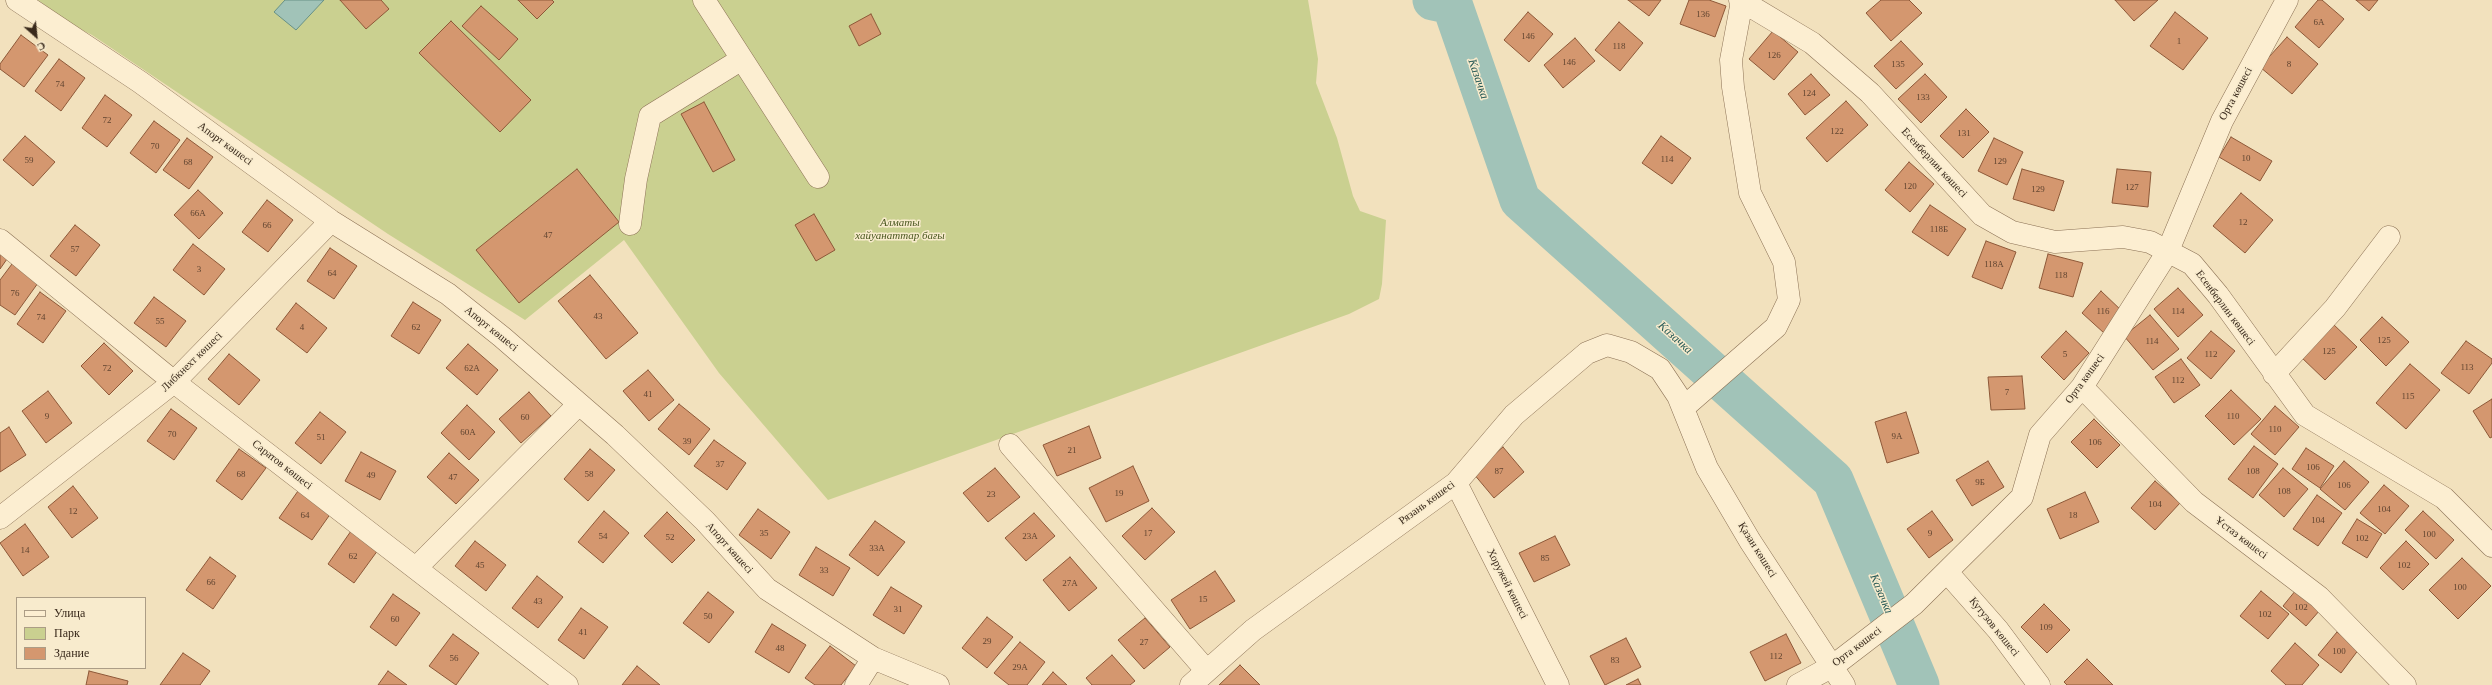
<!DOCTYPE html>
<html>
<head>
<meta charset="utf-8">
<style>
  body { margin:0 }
  #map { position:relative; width:2492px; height:685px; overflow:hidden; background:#f2e1bd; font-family:Georgia,serif }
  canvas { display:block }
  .legend { position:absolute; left:16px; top:597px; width:130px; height:72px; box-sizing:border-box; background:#f8ebcd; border:1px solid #ac9d86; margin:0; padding:5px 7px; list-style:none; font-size:12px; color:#39291b }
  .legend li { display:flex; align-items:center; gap:8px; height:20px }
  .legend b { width:20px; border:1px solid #ac9d86 }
  .north { position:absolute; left:16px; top:16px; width:40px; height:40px; -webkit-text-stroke:3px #f8ebcd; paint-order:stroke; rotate:153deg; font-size:11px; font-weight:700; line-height:16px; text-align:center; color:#39291b }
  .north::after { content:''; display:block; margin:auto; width:14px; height:18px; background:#39291b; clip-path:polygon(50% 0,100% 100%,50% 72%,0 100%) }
</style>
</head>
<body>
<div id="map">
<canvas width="2492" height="685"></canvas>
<ul class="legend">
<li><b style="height:5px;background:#fceed1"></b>Улица</li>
<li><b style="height:11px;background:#cad090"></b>Парк</li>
<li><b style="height:11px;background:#d4976f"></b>Здание</li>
</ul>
<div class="north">С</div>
</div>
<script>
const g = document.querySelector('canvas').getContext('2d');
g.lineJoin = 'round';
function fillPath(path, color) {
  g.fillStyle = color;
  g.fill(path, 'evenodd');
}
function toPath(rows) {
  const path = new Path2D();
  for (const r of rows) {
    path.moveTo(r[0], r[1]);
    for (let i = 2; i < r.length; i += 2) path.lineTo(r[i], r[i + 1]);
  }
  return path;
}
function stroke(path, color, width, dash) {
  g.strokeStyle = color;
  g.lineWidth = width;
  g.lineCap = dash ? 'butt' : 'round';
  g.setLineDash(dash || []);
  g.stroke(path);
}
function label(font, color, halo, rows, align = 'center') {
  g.font = font + ' Georgia,serif';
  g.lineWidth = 3;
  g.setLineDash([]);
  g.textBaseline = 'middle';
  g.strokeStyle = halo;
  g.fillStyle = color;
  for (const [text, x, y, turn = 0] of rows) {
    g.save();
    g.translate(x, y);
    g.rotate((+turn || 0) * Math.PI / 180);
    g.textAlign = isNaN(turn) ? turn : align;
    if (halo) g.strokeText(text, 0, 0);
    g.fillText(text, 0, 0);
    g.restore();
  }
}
const green = toPath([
  [38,0,1308,0,1318,59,1316,83,1337,138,1353,196,1360,211,1386,220,1382,284,1379,299,1349,314,828,500,719,373,624,240,525,320,388,234,92,35,72,25]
]);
const water = toPath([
  [285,0,324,0,296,30,274,12,285,0]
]);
const river = toPath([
  [1433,0,1452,4,1520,200,1833,480,1919,685]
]);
const building = toPath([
  [340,0,381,0,389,9,366,29,340,0],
  [518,0,552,0,554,2,537,19,518,0],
  [1628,0,1661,0,1649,16,1628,0],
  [1689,0,1709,0,1726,6,1715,37,1680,24,1689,0],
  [1881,0,1909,0,1922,13,1891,41,1866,13,1881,0],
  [2115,0,2158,0,2134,21,2115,0],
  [2318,0,2322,0,2344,19,2319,48,2295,27,2318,0],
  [2356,0,2378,0,2369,11,2356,0],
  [481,6,518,39,499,60,462,26,481,6],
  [1528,12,1553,34,1529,62,1504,40,1528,12],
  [2175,12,2208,38,2183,70,2150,46,2175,12],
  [871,14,881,34,859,46,849,26,871,14],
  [451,21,531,100,500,132,419,53,451,21],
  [1619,22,1643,43,1620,71,1595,50,1619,22],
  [1773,31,1798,52,1774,80,1749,59,1773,31],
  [21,35,48,55,24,87,0,69,0,64,21,35],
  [2287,37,2318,64,2292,94,2260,67,2287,37],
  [1575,38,1595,61,1563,88,1544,65,1575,38],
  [1901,41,1923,64,1896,89,1874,66,1901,41],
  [59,59,85,78,61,111,35,91,59,59],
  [1811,74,1830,95,1805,115,1788,94,1811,74],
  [1925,74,1947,97,1921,123,1898,99,1925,74],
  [105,95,132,115,107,147,82,128,105,95],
  [1846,101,1868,125,1827,162,1806,138,1846,101],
  [704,102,735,160,713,172,681,114,704,102],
  [1966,109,1989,132,1963,158,1940,136,1966,109],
  [154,121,180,140,156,173,130,153,154,121],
  [25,136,55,162,33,186,3,160,25,136],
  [1661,136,1691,158,1672,184,1642,163,1661,136],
  [2231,137,2272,161,2260,181,2219,157,2231,137],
  [187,138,213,157,189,189,163,170,187,138],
  [1994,138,2023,152,2007,185,1978,171,1994,138],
  [1909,162,1934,184,1910,212,1885,190,1909,162],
  [577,169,619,222,519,303,476,250,577,169],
  [2022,169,2064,181,2054,211,2013,199,2022,169],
  [2117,169,2151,172,2148,207,2112,203,2117,169],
  [198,190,223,213,199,239,174,215,198,190],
  [2241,193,2273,220,2245,253,2213,226,2241,193],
  [267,200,293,220,268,252,242,232,267,200],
  [1930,205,1966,229,1948,256,1912,232,1930,205],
  [814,214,835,250,816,261,795,225,814,214],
  [75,225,100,245,76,276,50,256,75,225],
  [1986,241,2016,252,2002,289,1972,277,1986,241],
  [193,244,225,269,204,295,173,270,193,244],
  [330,248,357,266,334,299,307,281,330,248],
  [0,253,7,259,0,269,0,253],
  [2048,254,2083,263,2073,297,2039,288,2048,254],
  [12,264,38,283,15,315,0,305,0,280,12,264],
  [590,275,638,333,606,359,558,301,590,275],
  [2178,288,2203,315,2178,337,2154,309,2178,288],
  [2101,291,2123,312,2104,333,2082,313,2101,291],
  [40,292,66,311,43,343,17,324,40,292],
  [154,297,186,321,166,347,134,323,154,297],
  [413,302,441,320,419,354,391,336,413,302],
  [296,303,327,328,307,353,276,329,296,303],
  [2150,315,2179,349,2153,370,2124,336,2150,315],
  [2382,317,2409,342,2386,366,2360,340,2382,317],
  [2332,323,2357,347,2325,380,2300,356,2332,323],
  [2066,331,2089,353,2064,380,2041,357,2066,331],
  [2211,331,2235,351,2211,379,2187,358,2211,331],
  [2466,341,2492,359,2492,363,2469,394,2441,373,2466,341],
  [104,343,133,371,109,395,81,366,104,343],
  [468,344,498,370,477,395,446,368,468,344],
  [229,354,260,380,239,405,208,379,229,354],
  [2181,359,2200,385,2174,403,2155,377,2181,359],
  [2410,364,2440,390,2406,429,2376,403,2410,364],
  [648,370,674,400,649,421,623,391,648,370],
  [2022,376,2025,409,1991,410,1988,377,2022,376],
  [2231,390,2261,419,2234,445,2205,416,2231,390],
  [48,391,72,423,46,443,22,411,48,391],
  [529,392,551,416,521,443,499,419,529,392],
  [2492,399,2492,437,2490,438,2473,411,2492,399],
  [679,404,710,429,689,455,658,429,679,404],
  [467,405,495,432,469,460,441,433,467,405],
  [2275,406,2299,427,2275,455,2251,434,2275,406],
  [171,409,197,428,174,460,147,441,171,409],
  [320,412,346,432,321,464,295,443,320,412],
  [1906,412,1919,453,1887,463,1875,422,1906,412],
  [2094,419,2120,445,2097,468,2071,442,2094,419],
  [1089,426,1101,458,1057,476,1043,445,1089,426],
  [9,427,26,455,0,472,0,433,9,427],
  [714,440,746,463,727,490,694,466,714,440],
  [2254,446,2278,464,2253,498,2228,479,2254,446],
  [1503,447,1524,472,1494,498,1473,473,1503,447],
  [2306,448,2334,466,2320,488,2292,469,2306,448],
  [239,449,266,468,242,500,216,481,239,449],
  [590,449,615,470,588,501,564,479,590,449],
  [361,452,396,471,380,500,345,481,361,452],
  [449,453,479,480,456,504,427,477,449,453],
  [1988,461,2004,487,1972,506,1956,480,1988,461],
  [2344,461,2369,482,2345,510,2320,489,2344,461],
  [1133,466,1149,501,1106,522,1089,488,1133,466],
  [995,468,1020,497,988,522,963,493,995,468],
  [2283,468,2308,489,2284,517,2259,495,2283,468],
  [2155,481,2180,503,2155,530,2131,508,2155,481],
  [2384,485,2409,506,2385,534,2360,513,2384,485],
  [73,486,98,518,72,538,48,507,73,486],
  [298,491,331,513,312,540,279,518,298,491],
  [2085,492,2099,522,2060,539,2047,509,2085,492],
  [2317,495,2342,513,2318,546,2293,529,2317,495],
  [1152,508,1175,532,1145,560,1122,536,1152,508],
  [758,509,790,532,771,559,739,535,758,509],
  [604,511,629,533,603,563,578,542,604,511],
  [1932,511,1953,540,1929,558,1907,529,1932,511],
  [2423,511,2454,540,2436,559,2405,530,2423,511],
  [667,512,695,540,672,563,644,536,667,512],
  [1034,513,1055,536,1026,561,1005,538,1034,513],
  [2357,519,2382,534,2367,558,2342,543,2357,519],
  [875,521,905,542,878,576,849,555,875,521],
  [25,524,49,557,23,576,0,543,25,524],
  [351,531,378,550,354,583,328,564,351,531],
  [1555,536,1570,565,1534,582,1519,553,1555,536],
  [475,541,506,565,486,591,455,566,475,541],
  [2406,541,2429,564,2403,590,2380,568,2406,541],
  [816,547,850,568,833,596,799,575,816,547],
  [210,557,236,576,213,609,186,590,210,557],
  [1070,557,1097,588,1069,611,1043,580,1070,557],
  [2462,558,2491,586,2458,619,2429,590,2462,558],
  [1215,571,1235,601,1190,629,1171,600,1215,571],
  [537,576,563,597,538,628,512,608,537,576],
  [891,587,922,606,904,634,873,615,891,587],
  [2296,590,2320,610,2306,626,2283,606,2296,590],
  [2261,591,2289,614,2268,639,2240,616,2261,591],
  [708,592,734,612,709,643,683,623,708,592],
  [393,594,420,613,396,646,370,627,393,594],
  [2044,604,2070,630,2047,653,2021,627,2044,604],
  [581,608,608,627,584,659,558,640,581,608],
  [987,617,1013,637,987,668,962,648,987,617],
  [1145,618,1170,647,1144,669,1118,640,1145,618],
  [772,624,806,645,789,673,755,652,772,624],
  [2337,632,2359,649,2341,673,2318,655,2337,632],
  [453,634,479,653,456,685,429,666,453,634],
  [1786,634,1801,663,1765,681,1750,652,1786,634],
  [1626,638,1641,667,1605,685,1590,656,1626,638],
  [1020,642,1045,662,1027,685,1009,685,994,673,1020,642],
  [2295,643,2319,665,2302,685,2286,685,2271,671,2295,643],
  [830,646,856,666,841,685,815,685,805,678,830,646],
  [183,653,210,671,200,685,160,685,183,653],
  [1112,655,1135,681,1130,685,1092,685,1086,678,1112,655],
  [2087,659,2113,685,2067,685,2064,682,2087,659],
  [1240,665,1260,685,1219,685,1240,665],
  [637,666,660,685,622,685,637,666],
  [89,671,128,681,127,685,86,685,89,671],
  [388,671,407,685,378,685,388,671],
  [1053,672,1067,685,1042,685,1053,672],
  [1638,679,1641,685,1626,685,1638,679]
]);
const minor = toPath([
  [17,0,140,82,331,221,448,294,502,337,615,435,705,521,767,589,873,658,938,685],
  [704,0,818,177],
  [1740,0,1812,43,1870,93,1982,215,2012,232,2055,242,2123,237,2150,242,2192,264,2218,295,2305,415,2444,498,2492,546],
  [630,224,636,179,650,116,742,59],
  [0,240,174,382,567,685],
  [2274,374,2335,308,2389,237],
  [2082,387,2194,502,2319,597,2405,685],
  [1683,408,1776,327,1789,300,1784,262,1750,193,1733,87,1731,60,1742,1],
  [1010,445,1206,670],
  [1456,483,1558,685],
  [0,518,174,382,331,221],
  [416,568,579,404],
  [1947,572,1998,630,2039,685],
  [856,685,873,658],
  [1191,685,1253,630,1456,483,1514,415,1587,353,1607,345,1631,352,1660,369,1678,396,1707,468,1750,541,1844,685],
  [1798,685,1833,666,1914,604,2022,497,2040,435,2082,387,2167,253,2222,121,2287,0]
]);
const numberNames = [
  ["136",1703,15],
  ["6А",2319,23],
  ["146",1528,37],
  ["1",2179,42],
  ["118",1619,47],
  ["126",1774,56],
  ["146",1569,63],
  ["135",1898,65],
  ["8",2289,65],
  ["74",60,85],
  ["124",1809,94],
  ["133",1923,98],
  ["72",107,121],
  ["122",1837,132],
  ["131",1964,134],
  ["70",155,147],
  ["10",2246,159],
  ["114",1667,160],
  ["59",29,161],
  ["129",2000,162],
  ["68",188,163],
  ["120",1910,187],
  ["127",2132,188],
  ["129",2038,190],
  ["66А",198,214],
  ["12",2243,223],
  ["66",267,226],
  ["118Б",1939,230],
  ["47",548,236],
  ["57",75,250],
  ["118А",1994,265],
  ["3",199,270],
  ["64",332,274],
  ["118",2061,276],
  ["76",15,294],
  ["116",2103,312],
  ["114",2178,312],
  ["43",598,317],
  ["74",41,318],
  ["55",160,322],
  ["4",302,328],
  ["62",416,328],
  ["125",2384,341],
  ["114",2152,342],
  ["125",2329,352],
  ["5",2065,355],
  ["112",2211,355],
  ["113",2467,368],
  ["72",107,369],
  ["62А",472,369],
  ["112",2178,381],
  ["7",2007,393],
  ["41",648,395],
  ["115",2408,397],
  ["9",47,417],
  ["110",2233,417],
  ["60",525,418],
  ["110",2275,430],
  ["60А",468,433],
  ["70",172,435],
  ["9А",1897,437],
  ["51",321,438],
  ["39",687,442],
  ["106",2095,443],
  ["21",1072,451],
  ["37",720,465],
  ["106",2313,468],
  ["87",1499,472],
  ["108",2253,472],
  ["68",241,475],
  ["58",589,475],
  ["49",371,476],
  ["47",453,478],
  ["9Б",1980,483],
  ["106",2344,486],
  ["108",2284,492],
  ["19",1119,494],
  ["23",991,495],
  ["104",2155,505],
  ["104",2384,510],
  ["12",73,512],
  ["64",305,516],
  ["18",2073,516],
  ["104",2318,521],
  ["35",764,534],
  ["17",1148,534],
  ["9",1930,534],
  ["100",2429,535],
  ["54",603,537],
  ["23А",1030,537],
  ["52",670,538],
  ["102",2362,539],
  ["33А",877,549],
  ["14",25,551],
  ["62",353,557],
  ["85",1545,559],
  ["45",480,566],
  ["102",2404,566],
  ["33",824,571],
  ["66",211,583],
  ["27А",1070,584],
  ["100",2460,588],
  ["15",1203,600],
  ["43",538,602],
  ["102",2301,608],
  ["31",898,610],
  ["102",2265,615],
  ["50",708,617],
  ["60",395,620],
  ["109",2046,628],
  ["41",583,633],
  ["29",987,642],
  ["27",1144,643],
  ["48",780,649],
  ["100",2339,652],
  ["112",1776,657],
  ["56",454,659],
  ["83",1615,661],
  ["29А",1020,668]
];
const streetNames = [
  ["Орта көшесі",2236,94,-62],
  ["Апорт көшесі",225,144,36],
  ["Есенберлин көшесі",1934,163,47],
  ["Есенберлин көшесі",2225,308,53],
  ["Апорт көшесі",491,329,39],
  ["Либкнехт көшесі",192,362,-44],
  ["Орта көшесі",2085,379,-54],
  ["Саратов көшесі",282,465,38],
  ["Рязань көшесі",1427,503,-36],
  ["Ұстаз көшесі",2241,538,37],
  ["Апорт көшесі",729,548,48],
  ["Қазан көшесі",1757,550,58],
  ["Хоружей көшесі",1507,584,63],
  ["Кутузов көшесі",1994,627,51],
  ["Орта көшесі",1857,647,-37]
];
const parkNames = [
  ["Алматы",900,223],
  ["хайуанаттар бағы",900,236]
];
const waterNames = [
  ["Казачка",1478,79,71],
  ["Казачка",1675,338,42],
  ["Казачка",1881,594,67]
];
fillPath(green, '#cad090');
fillPath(water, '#a1c3b8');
stroke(water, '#689186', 1);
stroke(river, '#a1c3b8', 41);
fillPath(building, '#d4976f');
stroke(building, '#8d5838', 1);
stroke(minor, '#8b7155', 23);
stroke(minor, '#fceed1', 22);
label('9px', '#604430', null, numberNames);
label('11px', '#39291b', '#f8ebcd', streetNames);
label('italic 11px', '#4a571f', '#f8ebcd', parkNames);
label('italic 12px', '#285a56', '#f8ebcd', waterNames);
</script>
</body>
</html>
